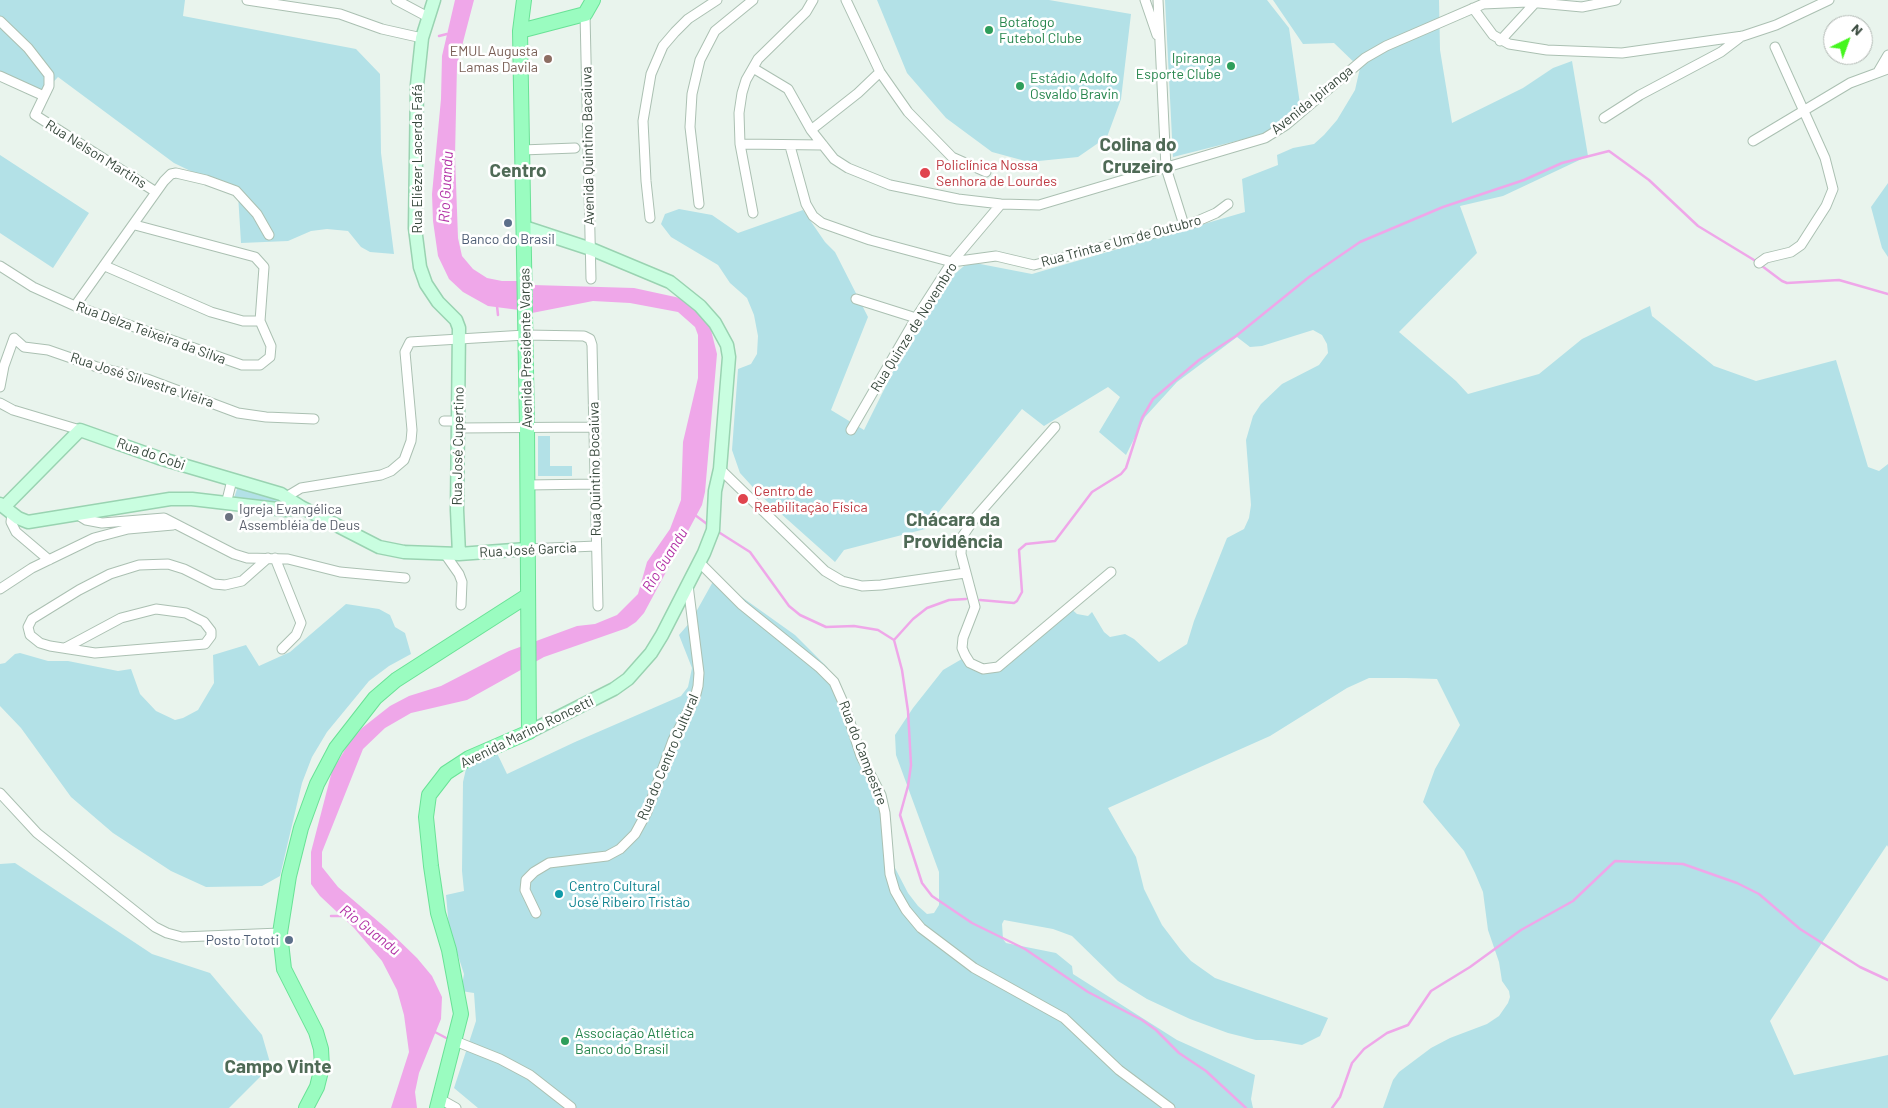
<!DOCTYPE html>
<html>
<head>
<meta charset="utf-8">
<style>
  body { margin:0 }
  #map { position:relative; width:1888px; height:1108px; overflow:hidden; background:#e9f4ed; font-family:Barlow,sans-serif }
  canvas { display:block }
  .north { position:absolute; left:1823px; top:15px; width:50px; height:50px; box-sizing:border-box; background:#fff; border:1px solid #afb6b1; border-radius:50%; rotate:42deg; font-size:14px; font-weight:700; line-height:20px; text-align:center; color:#37483c }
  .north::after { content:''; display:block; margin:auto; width:18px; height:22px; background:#45f61e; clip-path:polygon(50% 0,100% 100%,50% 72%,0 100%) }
</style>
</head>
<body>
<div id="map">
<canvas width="1888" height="1108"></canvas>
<div class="north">N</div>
</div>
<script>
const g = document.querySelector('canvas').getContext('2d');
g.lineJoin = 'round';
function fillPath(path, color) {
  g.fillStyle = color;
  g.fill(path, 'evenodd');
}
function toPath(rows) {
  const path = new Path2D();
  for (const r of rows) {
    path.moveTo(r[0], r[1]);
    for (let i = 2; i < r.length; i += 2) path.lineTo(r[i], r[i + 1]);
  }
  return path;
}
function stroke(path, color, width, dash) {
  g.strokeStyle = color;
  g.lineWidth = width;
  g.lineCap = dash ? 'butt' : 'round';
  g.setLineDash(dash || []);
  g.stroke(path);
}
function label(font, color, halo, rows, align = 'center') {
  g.font = font + ' Barlow,sans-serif';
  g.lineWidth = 5;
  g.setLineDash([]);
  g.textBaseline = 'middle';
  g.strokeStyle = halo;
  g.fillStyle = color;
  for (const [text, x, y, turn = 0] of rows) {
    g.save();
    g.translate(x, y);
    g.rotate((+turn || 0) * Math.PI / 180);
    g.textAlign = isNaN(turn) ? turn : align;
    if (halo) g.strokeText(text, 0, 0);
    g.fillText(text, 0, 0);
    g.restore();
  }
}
const green = toPath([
  [0,0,185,0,183,16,356,49,380,74,381,153,394,254,370,252,361,247,348,231,327,229,311,231,288,241,241,243,238,194,174,163,58,77,43,93,0,76],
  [877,0,1049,0,1131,14,1121,99,1107,137,1078,157,1029,162,992,152,946,118,907,73],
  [1165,0,1267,0,1289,28,1300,104,1268,133,1173,157],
  [1273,0,1439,0,1440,50,1452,123,1523,88,1553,68,1572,61,1588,156,1503,196,1460,206,1477,253,1399,332,1456,381,1468,394,1539,374,1582,339,1650,306,1652,316,1714,366,1756,381,1836,360,1868,467,1879,471,1888,464,1888,847,1887,845,1770,1021,1794,1075,1888,1055,1888,1108,1383,1108,1393,1080,1399,1072,1431,1048,1450,1038,1487,1024,1499,1016,1508,1003,1510,997,1509,991,1502,981,1499,962,1488,930,1483,892,1475,873,1464,851,1423,802,1435,769,1460,725,1437,679,1406,678,1369,678,1347,688,1270,736,1108,808,1136,857,1144,889,1162,925,1181,950,1191,961,1215,978,1328,1018,1320,1036,1302,1045,1272,1040,1256,1040,1228,1033,1190,1019,1147,999,1118,981,1072,936,1053,929,1004,920,1002,924,1003,939,1006,943,1056,953,1072,966,1073,974,1177,1040,1255,1075,1251,1099,1253,1108,478,1108,454,1088,476,1021,474,993,461,991,464,974,449,928,446,895,464,891,462,871,463,782,466,769,472,759,495,749,507,774,575,742,681,696,688,687,692,668,679,635,691,621,715,578,795,635,827,667,841,690,871,774,882,786,888,803,889,848,895,868,908,893,918,906,927,914,934,913,939,905,939,872,896,755,895,735,913,708,943,670,967,656,982,664,1000,663,1068,606,1077,614,1088,616,1092,612,1104,632,1110,637,1125,634,1134,639,1159,662,1187,644,1194,621,1227,538,1244,529,1249,518,1251,505,1246,440,1253,416,1261,404,1282,384,1319,365,1328,353,1327,344,1322,335,1313,330,1262,346,1250,347,1237,337,1177,382,1145,417,1126,455,1099,432,1120,397,1108,387,1044,426,1022,409,925,529,844,550,835,562,760,495,740,473,732,450,738,369,751,364,757,354,758,336,754,315,747,298,730,283,718,265,671,237,661,224,665,214,679,209,712,215,738,233,803,210,825,242,835,252,868,317,831,410,864,430,918,321,944,283,964,266,975,263,1032,274,1245,212,1242,179,1278,165,1277,155,1293,148,1314,144,1324,135,1337,120,1355,90,1360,68,1334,43,1303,44],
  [0,155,89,213,53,268,0,233],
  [1888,183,1888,257,1882,248,1871,207],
  [538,436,550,436,550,466,572,466,572,476,538,476],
  [238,486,279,497,288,505,234,498],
  [346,604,379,609,390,615,395,627,405,633,411,654,389,666,369,681,327,732,312,757,302,783,280,876,262,886,206,887,171,871,113,833,71,797,21,728,0,706,0,664,5,663,15,654,20,653,48,661,68,661,118,671,131,669,140,694,156,711,175,720,183,718,198,710,214,683,213,655,246,645,259,666,290,652],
  [15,863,152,954,210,973,262,1035,271,1066,229,1108,0,1108,0,864]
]);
const water = toPath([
  [455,0,474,0,457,65,455,156,458,238,462,256,473,269,487,278,502,281,520,281,519,310,488,306,463,292,449,279,438,256,433,221,432,194,441,99,442,56],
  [533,285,634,288,680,298,698,308,710,326,717,354,705,492,702,505,644,613,636,622,627,628,544,657,467,700,411,713,385,728,363,749,322,852,322,867,338,887,387,929,417,958,432,976,442,997,441,1019,419,1073,415,1092,417,1108,391,1108,409,1052,404,1015,397,990,382,961,354,928,320,896,311,884,311,852,332,771,349,743,362,728,390,706,409,696,441,686,509,651,577,626,595,624,617,615,638,594,647,562,670,529,681,500,683,442,698,378,698,335,695,327,678,312,630,303,593,301,532,313]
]);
const stream = toPath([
  [439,36,447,34],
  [497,306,498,315],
  [695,515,707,524],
  [720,533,750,552,789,606,800,615,826,627,854,626,878,630,894,640,902,670,908,711,911,765,908,786,900,815,922,883,932,896,972,923,1025,949,1088,992,1142,1020,1156,1030,1179,1053,1206,1071,1246,1108],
  [980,600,1014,603,1017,601,1022,592,1019,550,1026,544,1055,541,1092,492,1121,474,1126,468,1142,418,1153,399,1199,360,1236,336,1309,277,1360,242,1443,207,1524,180,1562,163,1609,151,1649,180,1698,226,1754,260,1782,281,1787,283,1839,280,1888,294],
  [894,640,913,619,927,608,949,600,966,599],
  [331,916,342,916],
  [433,1031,450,1040],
  [1332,1108,1340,1097,1352,1063,1364,1049,1387,1033,1408,1025,1431,991,1470,967,1521,930,1573,901,1615,861,1683,864,1737,883,1759,894,1800,929,1860,967,1888,980]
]);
const street = toPath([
  [247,0,340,14,382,29,422,38],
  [396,0,428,17],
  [846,0,880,72,908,112,952,157,986,172],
  [1145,0,1157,35],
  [1158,0,1166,168,1184,225],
  [1473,8,1493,35,1509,44,1547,50,1622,53,1743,36,1776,25,1829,0],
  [585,14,591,279],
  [0,21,28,48,49,75,49,86,35,115,156,192],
  [1500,41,1535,3],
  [753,68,788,89,811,130,834,159,848,168,890,185,958,199,1001,204,1039,205,1265,138,1286,125,1365,58,1386,46,1483,4,1528,2,1582,7,1616,0],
  [1878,72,1888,55],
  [0,76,44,96],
  [1604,118,1640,95,1721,52,1742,36],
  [811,130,858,93,880,72],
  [1753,141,1850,83,1888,69],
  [740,144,823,145],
  [790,146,806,204,813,216,822,223,870,240,952,262,996,256,1034,265,1193,223,1216,213,1228,204],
  [522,150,575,148],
  [699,204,690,127,692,94,700,60,715,31,753,0],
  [753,213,740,144,739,113,742,93,746,80,758,59,806,12,813,0],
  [650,218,646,181,643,121,651,74,663,46,675,32,688,19,717,0],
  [135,225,255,257,264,267,260,321],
  [1759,263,1766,258,1791,252,1801,245,1826,206,1833,189,1825,158,1775,47],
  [0,266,33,287,75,306,242,365,260,365,270,357,271,346,260,321],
  [105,266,211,312,243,321,260,321],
  [856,299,916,318],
  [75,306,164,181,171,174,176,173,206,180,236,191,257,214,269,235],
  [0,387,4,366,14,338,24,347,48,350,97,367,147,379,238,413,266,417,314,419],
  [0,403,13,410,80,430],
  [444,421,460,421],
  [1055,427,975,518,962,537,961,554,975,607,963,638,962,648,965,655,970,663,983,669,998,667,1111,572],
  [459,428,594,427],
  [851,430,916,318,952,262,1001,204],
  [720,469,825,571,842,581,862,586,881,585,965,573],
  [527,485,596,484],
  [286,497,301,488,381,475,391,471,404,460,411,441,412,430,405,352,410,342,525,335,584,336,590,339,592,345,598,606],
  [226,504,232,480],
  [12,514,11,522,16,532,49,560],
  [78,515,86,520,102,523,164,518,234,554,247,558,288,559,340,572,405,578],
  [527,549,596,546],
  [445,554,459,574,462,582,461,605],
  [275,558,301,623,296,635,282,649],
  [699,562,742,605,820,668,834,682,845,707,861,756,881,795,885,813,890,874,895,891,906,910,921,928,974,968,1064,1018,1119,1070,1170,1108],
  [0,589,32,568,94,538,128,529,173,525],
  [65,648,121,618,156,609,186,613,204,622,211,631,211,636,205,644,95,653,50,646,40,643,30,635,28,627,32,619,79,590,110,574,139,565,168,564,184,569,214,584,225,585,242,581,268,558],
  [0,793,37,833,155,927,167,933,182,937,280,933],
  [536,913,525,890,526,880,534,872,549,863,607,856,620,849,635,834,647,812,673,740,695,698,698,686,699,673,688,585],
  [455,1041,500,1059,530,1075,571,1107],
  [440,1099,456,1108]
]);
const secondary = toPath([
  [434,0,422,38,417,85,415,228,420,267,426,284,438,302,456,320,459,328,457,510,459,554],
  [524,227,591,249,670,282,700,306,715,323,727,345,729,357,720,469,715,491,713,530,704,553,662,635,651,653,628,679,614,689,529,732],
  [0,504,18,518,28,522,170,499,192,499,286,510,301,507],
  [4,507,80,430,159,458,281,494,301,507,379,547,404,552,459,554,527,549]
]);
const primary = toPath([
  [520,31,585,14,593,0],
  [306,1108,317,1087,322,1067,321,1049,316,1032,284,969,280,933,289,876,301,828,317,784,336,748,375,698,396,680,527,596],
  [437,1108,461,1014,449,950,438,913,431,866,426,817,429,795,446,773,469,758,529,732,527,427,520,31,524,0]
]);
const markers = [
  [989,30,5,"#2e9e5b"],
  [548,59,5,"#8d6e63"],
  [1231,66,5,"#2e9e5b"],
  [1020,86,5,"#2e9e5b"],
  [925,173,6,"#e0444e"],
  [508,223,5,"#5c6f8a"],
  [743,499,6,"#e0444e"],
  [229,517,5,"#6b7280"],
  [559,894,5,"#0f9aa8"],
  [289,940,5,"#5c6f8a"],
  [565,1041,5,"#2e9e5b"]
];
const leisureNames = [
  ["Botafogo",999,22],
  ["Futebol Clube",999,38],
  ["Ipiranga",1221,58,"right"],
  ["Esporte Clube",1221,74,"right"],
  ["Estádio Adolfo",1030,78],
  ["Osvaldo Bravin",1030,94],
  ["Associação Atlética",575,1033],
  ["Banco do Brasil",575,1049]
];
const educationNames = [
  ["EMUL Augusta",538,51],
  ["Lamas Davila",538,67]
];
const streetNames = [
  ["Avenida Ipiranga",1312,100,-39],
  ["Avenida Quintino Bacaiuva",588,146,-91],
  ["Rua Nelson Martins",96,154,32],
  ["Rua Eliézer Lacerda Fafá",417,159,-90],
  ["Rua Trinta e Um de Outubro",1121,241,-15],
  ["Rua Quinze de Novembro",914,327,-58],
  ["Rua Delza Teixeira da Silva",151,333,20],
  ["Avenida Presidente Vargas",526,348,-91],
  ["Rua José Silvestre Vieira",142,380,18],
  ["Rua José Cupertino",458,446,-89],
  ["Rua do Cobi",151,454,19],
  ["Rua Quintino Bocaiúva",595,469,-91],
  ["Rua José Garcia",528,550,-3],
  ["Avenida Marino Roncetti",527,732,-26],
  ["Rua do Campestre",863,753,69],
  ["Rua do Centro Cultural",668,757,-67]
];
const healthNames = [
  ["Policlínica Nossa",936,165],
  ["Senhora de Lourdes",936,181],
  ["Centro de",754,491],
  ["Reabilitação Física",754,507]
];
const serviceNames = [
  ["Banco do Brasil",508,239],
  ["Posto Tototi",279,940,"right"]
];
const worshipNames = [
  ["Igreja Evangélica",239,509],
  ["Assembléia de Deus",239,525]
];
const cultureNames = [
  ["Centro Cultural",569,886],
  ["José Ribeiro Tristão",569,902]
];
const waterNames = [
  ["Rio Guandu",446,187,-87],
  ["Rio Guandu",665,560,-58],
  ["Rio Guandu",370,930,38]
];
const districtNames = [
  ["Colina do",1138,145],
  ["Cruzeiro",1138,167],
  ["Centro",518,171],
  ["Chácara da",953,520],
  ["Providência",953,542],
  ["Campo Vinte",278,1067]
];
fillPath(green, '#b3e1e7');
fillPath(water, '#efa7e9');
stroke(stream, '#efa7e9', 2.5);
stroke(street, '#abc0b2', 11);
stroke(secondary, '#99d3b1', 15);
stroke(primary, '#69e296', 16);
stroke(street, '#fff', 9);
stroke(secondary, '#c9fee0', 12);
stroke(primary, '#9afcc0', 14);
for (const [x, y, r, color] of markers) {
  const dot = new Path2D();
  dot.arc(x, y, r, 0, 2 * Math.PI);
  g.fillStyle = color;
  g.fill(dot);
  stroke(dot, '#fff', 2);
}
label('14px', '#27864d', '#fff', leisureNames, 'left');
label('14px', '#785e54', '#fff', educationNames, 'right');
label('14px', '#37483c', '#fff', streetNames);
label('14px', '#be3a42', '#fff', healthNames, 'left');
label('14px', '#4e5e75', '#fff', serviceNames);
label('14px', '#5b616d', '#fff', worshipNames, 'left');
label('14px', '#0d838f', '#fff', cultureNames, 'left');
label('italic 15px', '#b232a6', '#fff', waterNames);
label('bold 19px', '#4f6a56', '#fff', districtNames);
</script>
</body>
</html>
